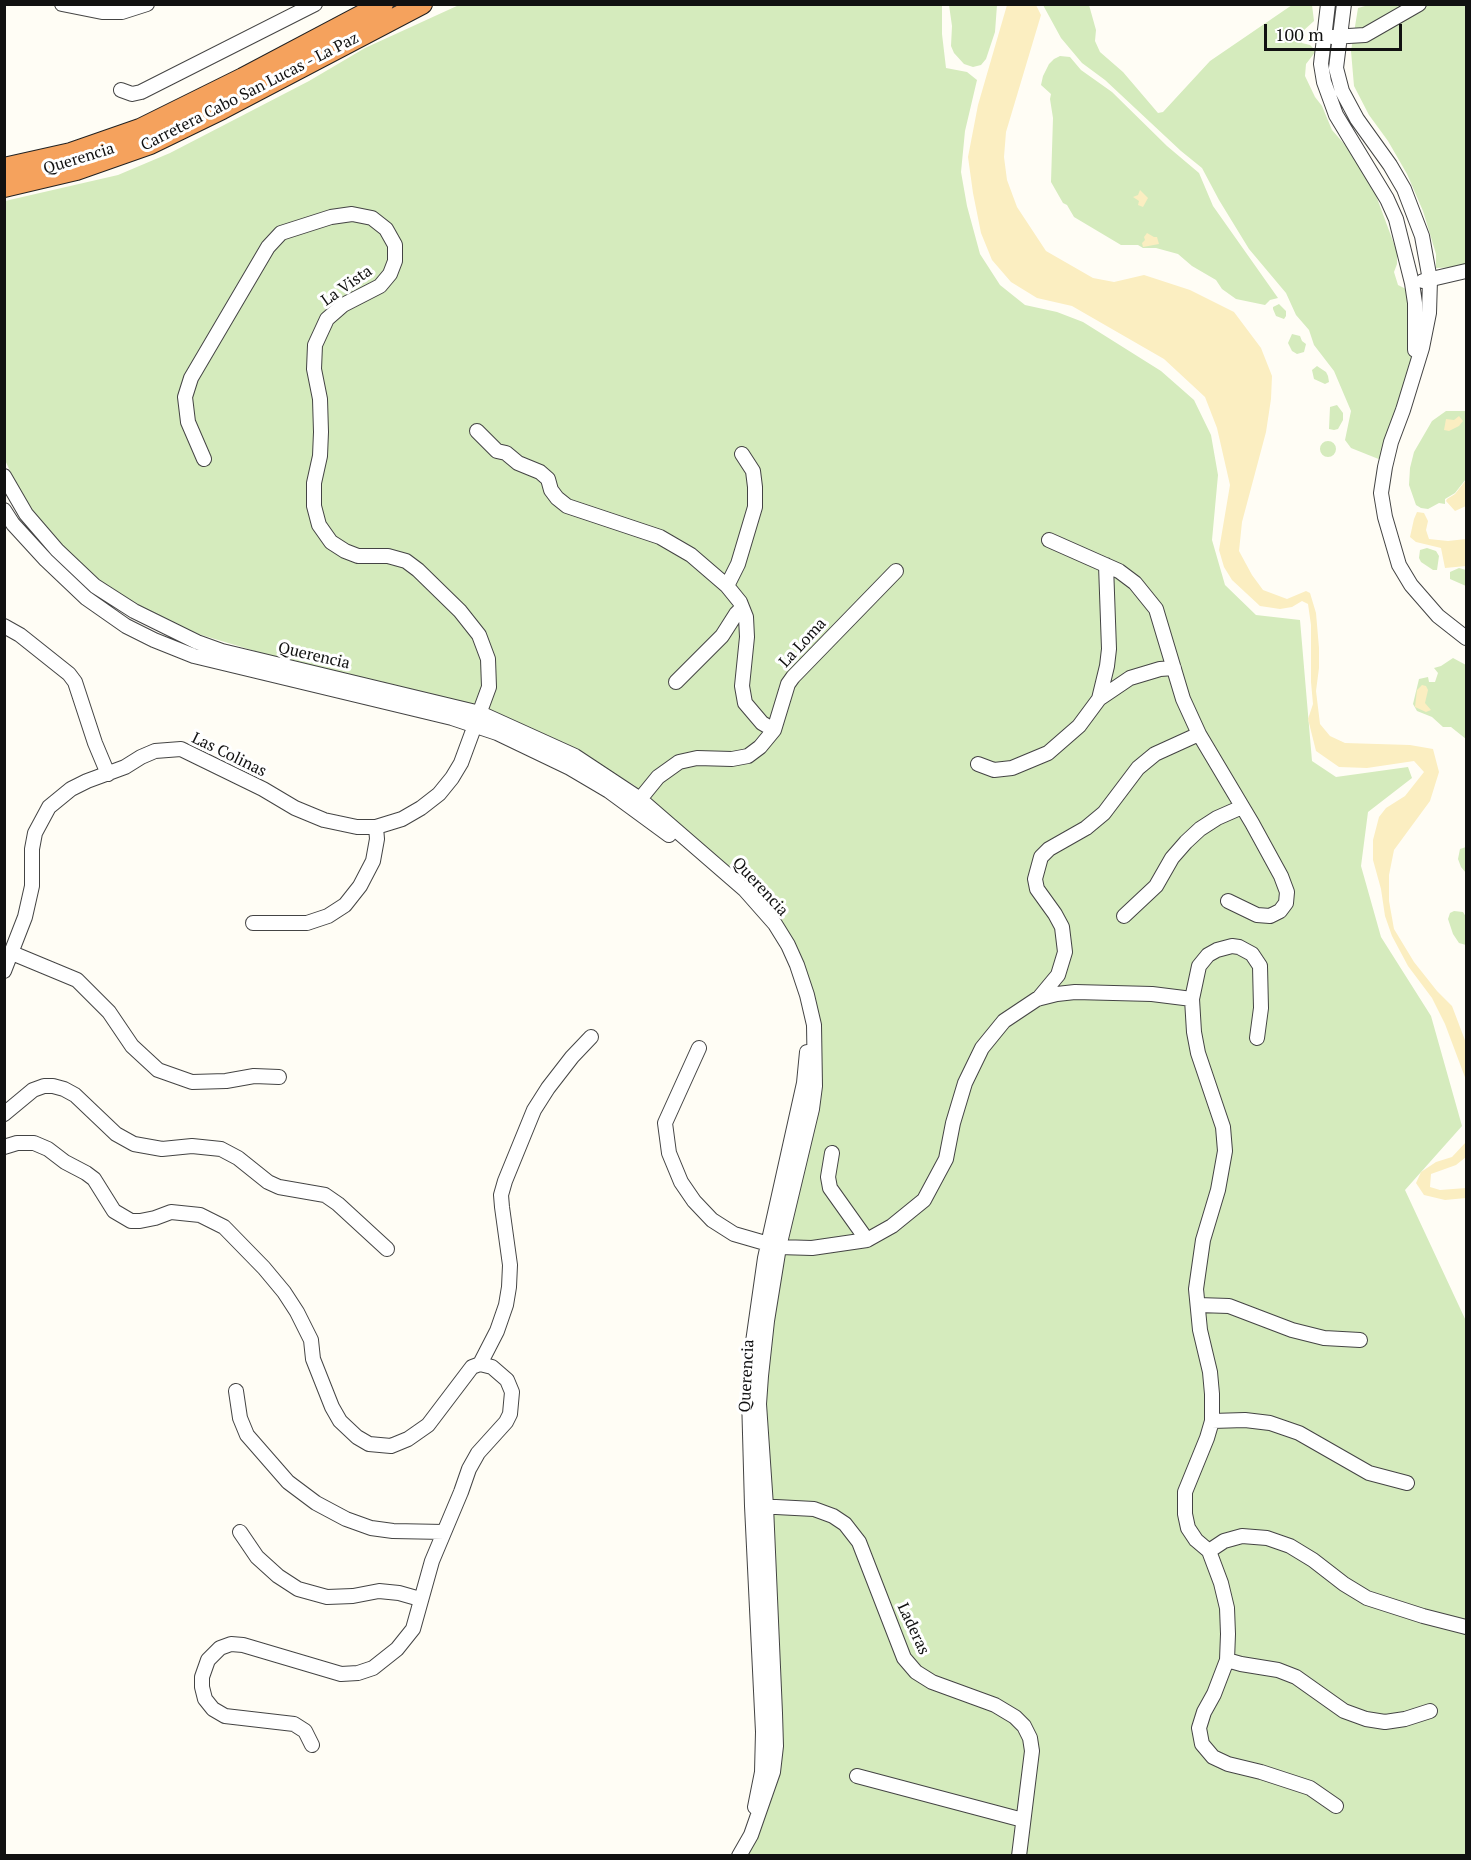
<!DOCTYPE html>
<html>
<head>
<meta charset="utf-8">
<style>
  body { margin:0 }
  #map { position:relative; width:1471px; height:1860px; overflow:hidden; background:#fffdf5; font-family:"PT Serif",serif }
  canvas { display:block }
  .frame { position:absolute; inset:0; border:6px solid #111; pointer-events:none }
  .scale { position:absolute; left:1264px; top:24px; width:138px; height:27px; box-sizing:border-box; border:3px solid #111; border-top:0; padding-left:8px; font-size:18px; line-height:21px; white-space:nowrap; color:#111; -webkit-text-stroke:4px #fff; paint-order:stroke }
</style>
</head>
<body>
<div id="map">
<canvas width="1471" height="1860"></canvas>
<div class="frame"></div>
<div class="scale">100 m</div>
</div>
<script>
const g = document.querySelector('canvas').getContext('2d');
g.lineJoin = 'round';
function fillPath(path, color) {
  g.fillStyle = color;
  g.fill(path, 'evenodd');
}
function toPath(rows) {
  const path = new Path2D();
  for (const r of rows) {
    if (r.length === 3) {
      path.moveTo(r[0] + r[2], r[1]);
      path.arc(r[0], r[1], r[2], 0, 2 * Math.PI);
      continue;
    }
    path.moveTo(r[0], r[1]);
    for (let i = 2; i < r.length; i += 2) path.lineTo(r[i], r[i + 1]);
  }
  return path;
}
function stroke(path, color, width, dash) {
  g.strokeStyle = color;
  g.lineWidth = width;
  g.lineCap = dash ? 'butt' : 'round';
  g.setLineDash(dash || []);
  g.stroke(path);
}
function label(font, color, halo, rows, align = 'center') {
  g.font = font + ' "PT Serif",serif';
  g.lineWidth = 6;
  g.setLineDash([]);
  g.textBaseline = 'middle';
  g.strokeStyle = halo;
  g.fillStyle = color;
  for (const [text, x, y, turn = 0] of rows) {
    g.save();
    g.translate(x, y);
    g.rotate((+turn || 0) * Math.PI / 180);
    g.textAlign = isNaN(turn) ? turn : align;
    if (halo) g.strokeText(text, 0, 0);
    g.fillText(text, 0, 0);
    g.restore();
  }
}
const green = toPath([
  [1372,4,1466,5,1466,264,1461,267,1436,268,1436,254,1423,211,1407,174,1388,141,1369,115,1354,86,1351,51,1358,8],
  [459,5,942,5,942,34,946,68,967,72,977,80,965,131,961,172,967,206,980,254,1000,285,1025,305,1057,312,1083,322,1161,371,1194,400,1211,435,1218,475,1212,540,1225,585,1256,615,1300,620,1312,761,1336,777,1408,767,1412,778,1368,812,1361,866,1381,937,1431,1016,1462,1126,1405,1190,1466,1321,1466,1855,746,1855,757,1839,777,1777,762,1402,778,1277,822,1082,819,1022,801,959,746,883,634,785,556,740,491,712,295,663,188,631,121,599,68,555,23,499,5,460,5,201,118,175,170,153,309,81,365,48],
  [949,5,997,5,995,32,986,59,981,65,973,67,964,64,954,53,951,46,952,26],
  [1043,5,1089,5,1096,30,1095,41,1100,52,1123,72,1158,113,1163,112,1210,61,1292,5,1312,5,1314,21,1303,31,1302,43,1310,45,1316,51,1306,64,1305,76,1315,97,1322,106,1332,130,1346,146,1374,190,1397,252,1397,264,1394,272,1398,285,1406,289,1409,298,1412,351,1410,374,1381,460,1351,448,1345,440,1351,411,1334,371,1314,345,1309,330,1296,315,1286,293,1249,249,1219,200,1202,168,1181,151,1105,80,1082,63,1061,38],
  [1060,56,1070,57,1081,70,1112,92,1167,146,1199,173,1213,206,1278,298,1270,300,1265,305,1236,299,1222,289,1216,280,1192,266,1178,254,1156,248,1143,248,1138,245,1121,245,1074,217,1067,205,1063,203,1051,182,1053,118,1050,99,1051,94,1041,85,1043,76,1049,64,1054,59],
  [1279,304,1286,311,1286,316,1284,319,1276,316,1273,309,1273,307],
  [1292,334,1300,336,1302,341,1306,344,1304,352,1297,354,1292,351,1288,343],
  [1317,366,1326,372,1328,376,1329,382,1325,384,1314,379,1312,370],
  [1337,405,1343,413,1343,420,1338,429,1334,430,1329,429,1330,407],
  [1446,411,1466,411,1466,479,1455,493,1445,499,1445,504,1439,503,1428,509,1421,508,1416,505,1409,485,1410,468,1414,452,1432,421],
  [1328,449,8],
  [1427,548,1436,551,1439,556,1437,570,1433,570,1421,562,1419,558,1420,550],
  [1459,568,1466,570,1466,586,1450,579,1450,572],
  [1453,658,1466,665,1466,739,1451,727,1443,727,1432,717,1417,711,1413,704,1419,679,1428,677,1429,682,1435,682,1438,673,1434,668,1441,666],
  [1466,847,1466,873,1461,867,1458,859,1460,849],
  [1454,911,1463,912,1466,917,1466,945,1459,943,1453,934,1448,919,1450,913]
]);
const sand = toPath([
  [1007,5,1036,5,1041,15,1006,132,1004,157,1007,180,1017,207,1046,251,1093,278,1114,282,1144,275,1190,290,1234,312,1261,348,1272,376,1271,399,1266,432,1242,522,1239,551,1252,575,1263,590,1287,599,1306,591,1310,593,1316,613,1319,648,1319,668,1316,691,1320,724,1330,736,1345,743,1410,745,1433,749,1439,772,1430,801,1394,850,1389,875,1389,901,1394,929,1414,962,1437,991,1452,1006,1466,1043,1466,1080,1445,1024,1432,998,1408,966,1392,936,1385,916,1381,889,1373,860,1373,840,1379,817,1386,808,1405,796,1424,772,1414,761,1367,768,1339,767,1316,751,1308,719,1313,704,1311,682,1311,625,1308,604,1302,601,1292,607,1280,609,1260,606,1232,580,1224,567,1219,550,1230,485,1217,428,1205,397,1164,359,1072,306,1037,298,1011,282,992,260,981,233,973,193,968,157,978,105],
  [1140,190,1148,198,1143,207,1138,205,1139,201,1133,197,1138,195],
  [1147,233,1154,237,1157,237,1159,244,1143,247,1142,243,1145,240,1144,237],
  [1459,416,1463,421,1459,426,1449,431,1444,430,1446,419,1454,420],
  [1466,480,1466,506,1455,511,1446,501,1447,499,1455,494],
  [1417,512,1424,513,1428,521,1426,530,1429,539,1448,541,1466,539,1466,566,1445,568,1441,548,1416,542,1410,537,1414,519],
  [1422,685,1426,686,1428,690,1425,703,1431,710,1426,712,1415,707,1417,690],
  [1466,1142,1466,1157,1456,1165,1431,1174,1430,1187,1440,1190,1466,1188,1466,1198,1445,1200,1424,1195,1416,1183,1421,1172,1436,1162,1452,1157]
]);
const minor = toPath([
  [62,4,102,12,122,12,147,4],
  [1328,4,1321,64,1324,82,1336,115,1387,199,1396,219,1412,283,1415,303,1415,350],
  [1344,4,1336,68,1342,91,1357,119,1390,165,1404,189,1422,236,1430,280,1429,313,1422,348,1403,410,1391,442,1385,467,1381,493,1385,517,1399,565,1411,585,1438,616,1466,638],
  [1332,37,1365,35,1419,4],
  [121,90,132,94,141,92,315,4],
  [1423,281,1466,271],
  [477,431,497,451,506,453,518,463,540,472,548,479,551,490,557,498,567,506,660,537,691,555,727,586,740,602,746,617,747,637,742,686,745,703,762,723,774,730],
  [4,476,26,514,57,550,95,586,134,611,197,642,222,651,480,713,575,756,640,799,745,890,775,924,788,945,797,965,807,995,814,1025,815,1086,812,1109,779,1247,767,1321,761,1376,759,1404,766,1506,775,1713,776,1746,773,1772,751,1835,739,1856],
  [4,510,13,524,46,560,86,598,126,626,154,640,194,656,452,718,497,733,570,768,609,791,669,835],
  [1049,540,1119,571,1135,583,1156,609,1183,699,1199,734,1252,823,1281,876,1287,892,1286,903,1280,911,1270,916,1257,915,1228,901],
  [727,586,738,564,755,507,755,487,753,471,742,454],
  [4,626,20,635,69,674,75,682,95,743,108,774],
  [676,682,722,636,736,614,742,608],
  [1099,699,1130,678,1160,669,1174,668],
  [978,764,994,770,1012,768,1048,753,1079,726,1099,699,1107,666,1109,649,1106,565],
  [636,804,658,777,679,762,697,758,732,759,748,756,760,747,774,730,788,684,793,677,896,571],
  [1124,916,1156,886,1172,858,1186,842,1200,829,1217,818,1242,807],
  [253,923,307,923,328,916,345,905,360,886,373,861,377,839,376,827],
  [4,954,12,953,77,980,109,1012,132,1046,158,1070,192,1082,226,1081,254,1076,279,1077],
  [4,971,25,917,32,886,32,849,35,833,49,807,71,789,87,781,125,767,141,757,155,751,181,749,263,789,295,808,324,820,357,827,376,827,402,819,421,808,439,794,452,778,461,763,489,687,488,659,479,635,460,611,418,570,406,561,388,556,358,556,345,551,331,542,319,525,314,506,314,483,320,456,321,432,320,399,314,369,315,345,327,319,343,305,380,286,390,274,395,261,395,245,386,229,372,218,352,214,331,217,281,233,268,247,191,378,185,397,188,422,204,459],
  [1038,999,1058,975,1065,952,1062,927,1055,914,1037,889,1035,879,1041,857,1049,849,1086,828,1104,813,1138,768,1155,754,1199,734],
  [1257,1038,1261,1008,1260,966,1252,954,1239,947,1232,946,1217,950,1208,955,1199,966,1192,999,1194,1032,1198,1053,1223,1127,1225,1151,1218,1190,1203,1240,1196,1289,1200,1330,1210,1372,1212,1394,1212,1421,1207,1438,1185,1492,1185,1514,1188,1528,1196,1540,1209,1551,1221,1583,1227,1608,1228,1634,1227,1660,1214,1694,1204,1712,1199,1728,1202,1744,1213,1757,1228,1764,1261,1772,1310,1788,1336,1806],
  [699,1048,665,1123,669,1153,681,1182,694,1201,712,1220,734,1234,779,1247,812,1248,867,1240,892,1226,924,1200,946,1159,953,1123,965,1083,982,1048,1004,1021,1037,999,1057,994,1075,992,1152,994,1192,999],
  [4,1114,33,1090,44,1086,53,1086,64,1089,75,1095,116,1134,134,1144,162,1149,192,1146,221,1149,238,1158,268,1182,279,1187,325,1195,338,1204,387,1249],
  [4,1147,17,1143,34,1143,48,1149,65,1162,86,1173,94,1179,114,1211,131,1221,140,1221,155,1218,171,1212,200,1215,224,1227,264,1268,284,1292,297,1312,311,1340,313,1359,332,1407,340,1421,357,1437,369,1444,391,1446,408,1439,428,1425,472,1367,480,1364,492,1367,507,1380,512,1392,510,1414,506,1422,478,1453,469,1469,461,1492,432,1561,413,1629,397,1649,373,1668,358,1673,341,1674,243,1645,231,1644,220,1648,208,1660,202,1677,202,1687,205,1699,213,1709,225,1716,294,1724,305,1731,312,1745],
  [832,1153,828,1177,830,1188,867,1240],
  [1198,1305,1229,1306,1292,1330,1324,1338,1360,1340],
  [480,1364,497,1331,506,1305,509,1287,510,1265,502,1207,501,1195,505,1181,534,1110,548,1088,572,1057,591,1037],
  [236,1391,240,1418,247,1435,288,1482,316,1503,346,1519,371,1528,393,1531,444,1532],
  [1212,1421,1245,1420,1270,1423,1299,1433,1369,1473,1407,1483],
  [757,1506,814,1509,833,1516,845,1524,859,1542,904,1658,916,1672,932,1682,995,1705,1015,1717,1024,1726,1030,1738,1032,1751,1019,1856],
  [240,1532,257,1557,278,1576,298,1589,327,1597,353,1596,379,1591,399,1593,420,1599],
  [1209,1551,1224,1541,1242,1536,1267,1538,1290,1546,1313,1560,1344,1584,1367,1598,1423,1616,1466,1627],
  [1227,1660,1241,1664,1278,1670,1296,1677,1344,1711,1366,1719,1385,1722,1405,1719,1430,1711],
  [857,1776,1023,1820],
  [755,1807,762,1772,763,1732,752,1506,749,1397,752,1349,765,1258,804,1083,807,1052]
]);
const highway = toPath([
  [4,168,71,153,140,129,243,78,383,4],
  [4,187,76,170,150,144,222,109,422,4]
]);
const streetNames = [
  ["Carretera Cabo San Lucas - La Paz",250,92,-27],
  ["Querencia",79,159,-17],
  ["La Vista",347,286,-35],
  ["La Loma",803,643,-47],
  ["Querencia",314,656,13],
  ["Las Colinas",229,755,26],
  ["Querencia",760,887,47],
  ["Querencia",747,1376,-87],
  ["Laderas",913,1629,65]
];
fillPath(green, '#d5ebbd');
fillPath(sand, '#fbeec1');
stroke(minor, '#444', 16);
stroke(highway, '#222', 22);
stroke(minor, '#fff', 14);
stroke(highway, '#f5a25d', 20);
label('16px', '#111', '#fff', streetNames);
</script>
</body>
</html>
